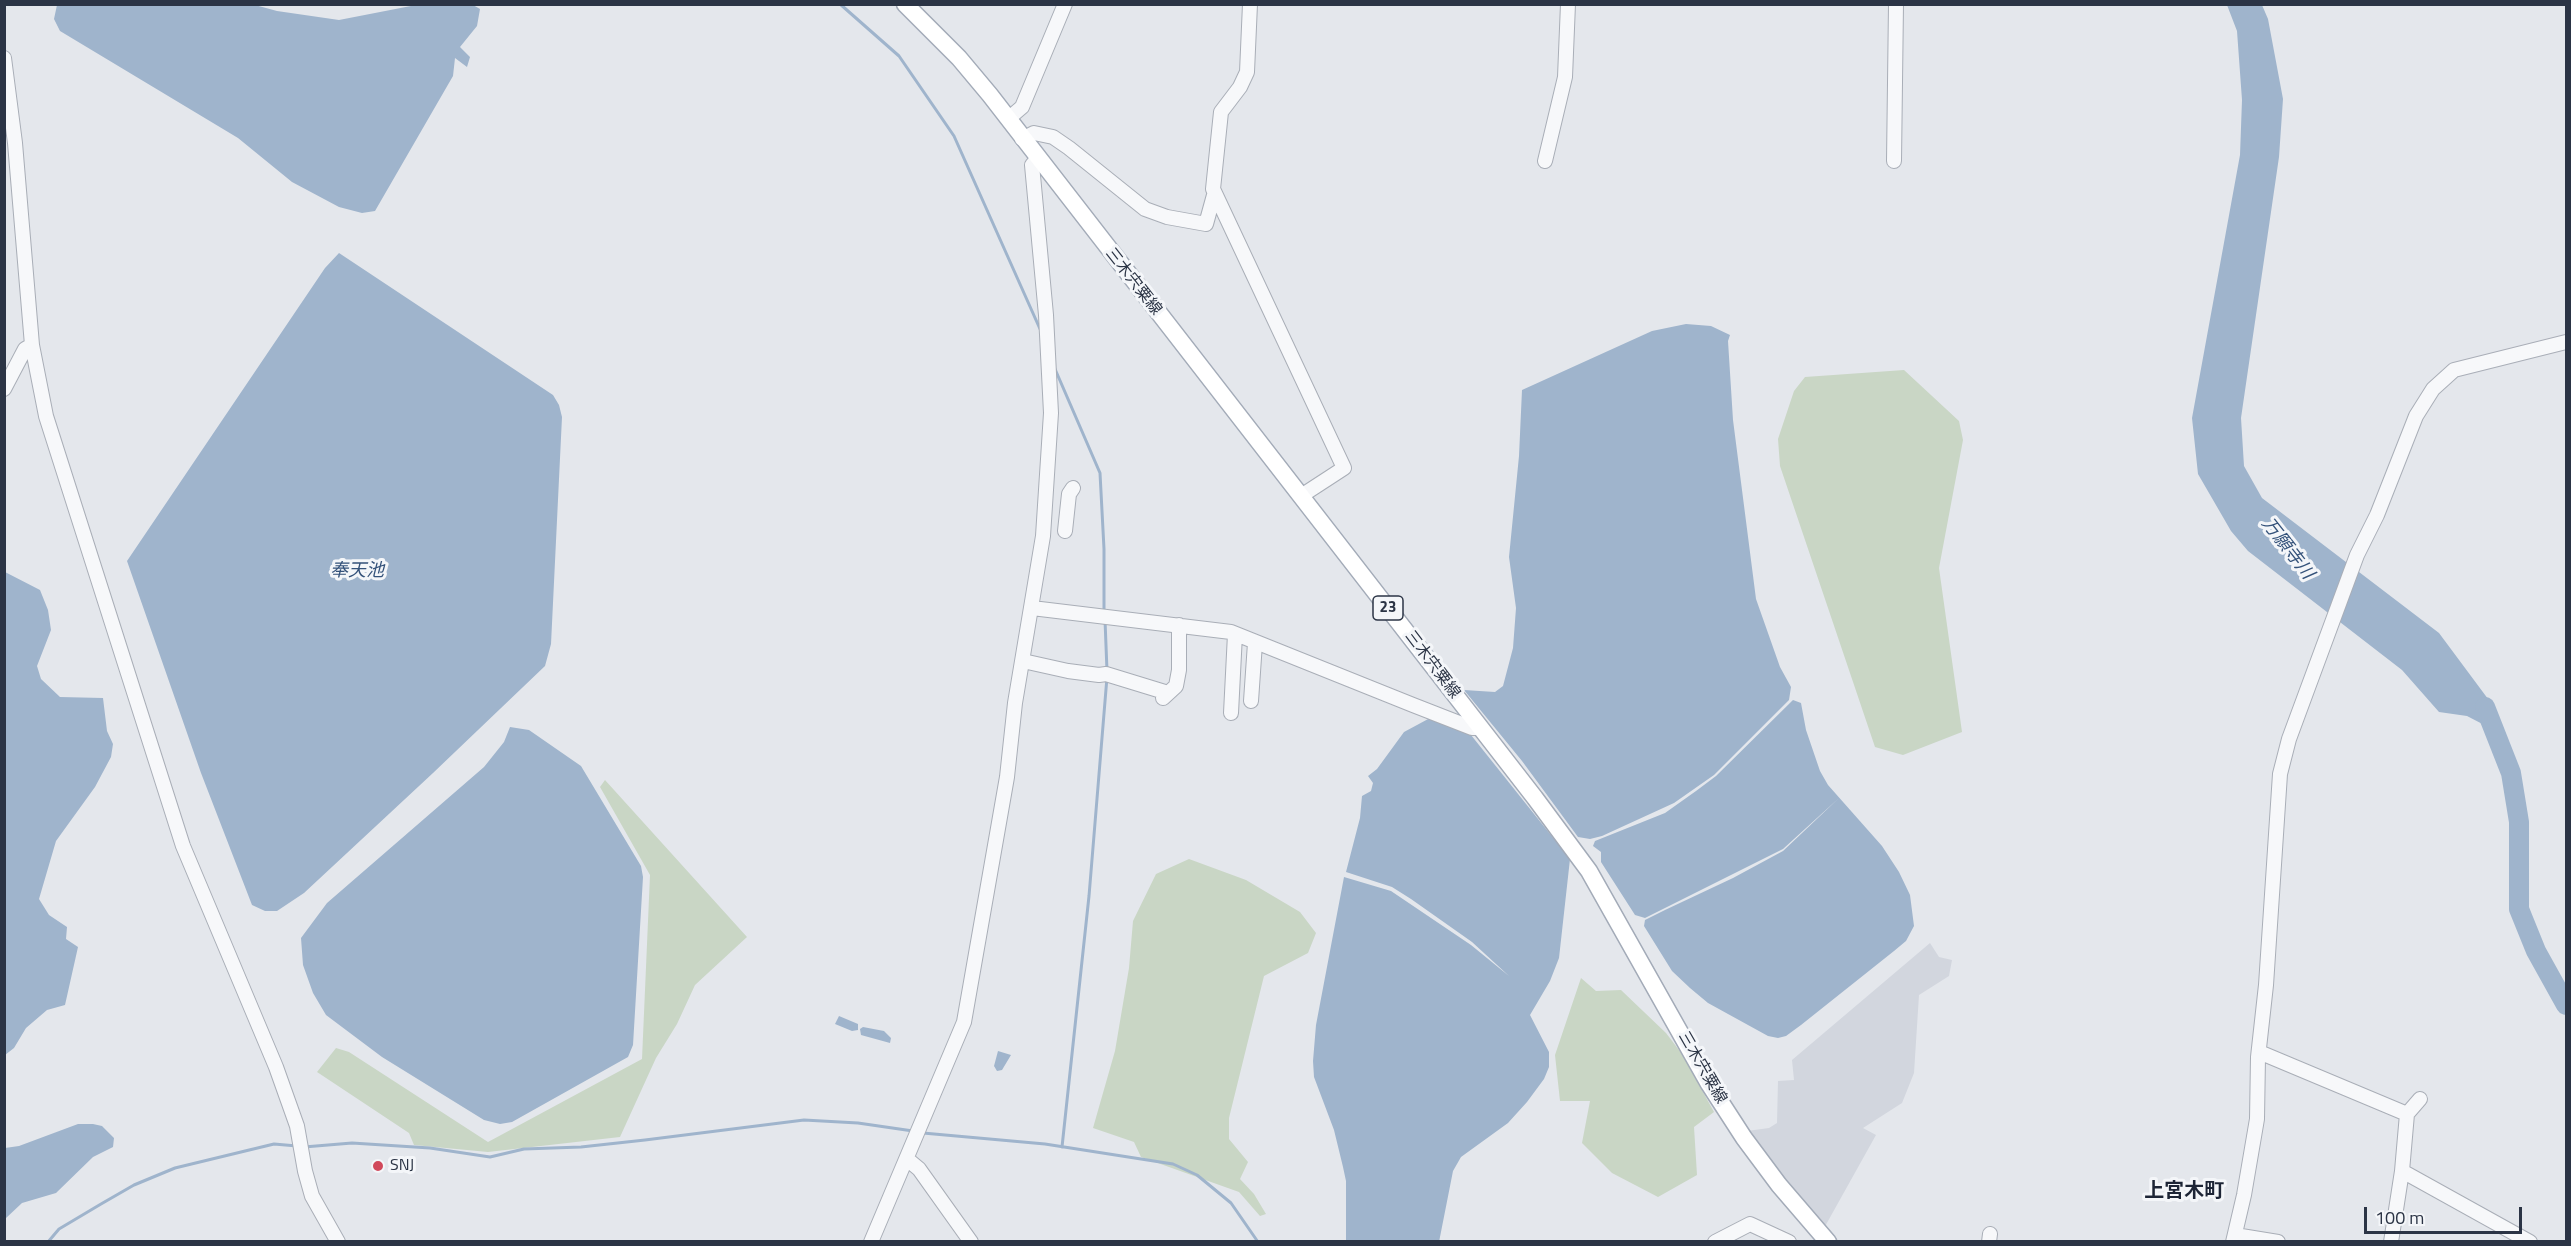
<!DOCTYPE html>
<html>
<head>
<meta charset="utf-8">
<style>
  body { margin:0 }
  #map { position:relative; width:2571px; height:1246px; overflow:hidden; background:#e4e7ec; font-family:"Titillium Web",sans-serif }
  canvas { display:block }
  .frame { position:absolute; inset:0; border:6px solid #2b3445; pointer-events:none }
  .scale { position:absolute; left:2364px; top:1207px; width:158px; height:27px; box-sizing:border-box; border:3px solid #2b3445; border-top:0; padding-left:8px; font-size:18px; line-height:21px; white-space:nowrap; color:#2b3445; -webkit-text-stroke:4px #f4f6f9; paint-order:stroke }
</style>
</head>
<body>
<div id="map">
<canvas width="2571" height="1246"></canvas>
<div class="frame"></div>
<div class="scale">100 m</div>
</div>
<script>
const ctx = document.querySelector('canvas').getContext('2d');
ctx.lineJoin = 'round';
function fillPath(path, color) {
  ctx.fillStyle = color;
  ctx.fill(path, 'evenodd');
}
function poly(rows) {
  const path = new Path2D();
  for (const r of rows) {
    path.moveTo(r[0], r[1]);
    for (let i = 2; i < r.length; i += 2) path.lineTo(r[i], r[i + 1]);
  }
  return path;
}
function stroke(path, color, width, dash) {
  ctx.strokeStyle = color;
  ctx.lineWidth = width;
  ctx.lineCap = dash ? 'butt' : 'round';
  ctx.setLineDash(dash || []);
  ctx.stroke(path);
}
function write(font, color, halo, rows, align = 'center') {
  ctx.font = font + ' "Titillium Web","Noto Sans JP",sans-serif';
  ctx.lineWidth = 6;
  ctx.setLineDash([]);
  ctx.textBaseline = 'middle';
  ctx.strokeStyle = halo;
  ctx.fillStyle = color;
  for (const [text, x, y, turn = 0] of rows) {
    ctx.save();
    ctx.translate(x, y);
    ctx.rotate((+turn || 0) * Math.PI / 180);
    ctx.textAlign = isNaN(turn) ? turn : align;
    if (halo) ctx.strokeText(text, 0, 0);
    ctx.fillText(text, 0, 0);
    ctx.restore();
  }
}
const built = poly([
  [1930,943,1939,957,1952,960,1949,976,1919,995,1914,1073,1902,1103,1863,1128,1876,1135,1823,1230,1747,1131,1769,1128,1777,1123,1778,1081,1794,1080,1792,1060]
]);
const green = poly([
  [1904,370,1959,421,1963,440,1939,568,1962,732,1903,755,1875,747,1780,466,1778,439,1794,391,1805,377],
  [605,780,747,937,695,985,677,1024,656,1058,620,1137,488,1152,414,1145,409,1133,317,1072,336,1048,349,1052,488,1142,642,1059,650,875,600,787],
  [1189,859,1246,880,1300,912,1316,933,1308,953,1264,976,1229,1118,1229,1139,1248,1162,1240,1179,1254,1194,1266,1214,1260,1216,1239,1192,1141,1157,1134,1142,1093,1128,1115,1051,1129,968,1133,921,1156,874],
  [1581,978,1596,991,1621,990,1666,1033,1682,1054,1714,1112,1694,1127,1697,1175,1658,1197,1612,1173,1582,1143,1590,1101,1560,1101,1555,1055]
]);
const water = poly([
  [57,5,255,5,277,11,339,20,416,5,473,5,480,9,477,26,460,47,470,57,467,67,455,58,453,76,375,211,362,213,339,207,292,182,238,138,60,31,54,19],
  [2227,5,2262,5,2268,19,2283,99,2279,157,2241,418,2244,466,2262,498,2439,633,2494,707,2502,726,2494,730,2467,716,2439,712,2402,670,2248,551,2231,531,2198,474,2192,418,2240,155,2242,100,2237,31],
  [339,253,553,395,559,405,562,417,551,644,545,666,433,773,304,893,277,911,265,911,252,905,201,773,127,561,325,268],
  [1686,324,1711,326,1730,335,1728,341,1733,420,1756,599,1780,667,1791,687,1789,700,1714,775,1674,803,1602,836,1590,839,1578,837,1522,761,1464,690,1495,692,1503,686,1513,648,1516,608,1509,557,1519,456,1522,390,1652,331],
  [5,572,40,590,48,610,51,630,37,666,41,679,60,697,103,698,107,731,113,744,111,757,95,787,56,841,39,899,49,915,67,927,66,939,78,947,65,1005,47,1010,26,1028,14,1048,5,1055],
  [1793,700,1801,703,1806,730,1820,771,1828,785,1882,846,1899,872,1910,895,1914,926,1906,941,1894,951,1801,1025,1786,1036,1778,1038,1768,1036,1708,1003,1690,988,1672,971,1644,926,1645,920,1665,910,1733,878,1783,851,1839,798,1783,849,1645,918,1635,915,1601,862,1601,852,1593,846,1595,841,1665,813,1696,791,1716,776],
  [1430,718,1471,735,1570,859,1559,958,1550,981,1530,1015,1549,1052,1549,1067,1544,1079,1527,1102,1508,1123,1461,1157,1453,1171,1439,1242,1346,1241,1346,1181,1343,1167,1334,1130,1314,1077,1313,1061,1316,1025,1344,877,1391,891,1471,945,1509,976,1472,942,1411,899,1392,887,1346,872,1360,818,1362,796,1371,791,1373,783,1368,776,1377,769,1404,732],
  [510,727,529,730,581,766,641,866,643,877,633,1045,628,1057,512,1122,500,1124,484,1120,382,1057,326,1015,313,993,303,965,301,938,327,903,484,767,504,742],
  [839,1016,858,1024,858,1030,852,1031,835,1024],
  [863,1027,884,1031,891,1038,890,1043,861,1035,860,1029],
  [998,1051,1011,1055,1002,1070,997,1071,994,1066],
  [78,1124,93,1124,102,1126,114,1138,113,1147,93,1157,56,1193,22,1203,5,1219,5,1148,19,1146]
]);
const stream = poly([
  [840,4,899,56,954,136,1040,329],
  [1055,369,1100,473,1104,549,1104,614],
  [1105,620,1107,671],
  [923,1133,1045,1144,1173,1164,1197,1175,1231,1203,1258,1242],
  [304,1147,352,1143,430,1148,490,1157,524,1149,581,1147,645,1140,804,1120,858,1123,913,1131],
  [1062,1147,1089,896,1107,677],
  [48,1242,59,1229,101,1204,134,1185,175,1168,274,1144,297,1146]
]);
const river = poly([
  [2485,707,2511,773,2519,822,2519,909,2536,951,2566,1005]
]);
const minor = poly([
  [1250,4,1247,72,1240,87,1221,112,1213,189,1344,468,1301,496],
  [4,58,15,143,32,345,46,416,183,846,276,1067,297,1126,305,1171,312,1196,338,1242],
  [1008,119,1022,107,1065,4],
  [1022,139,1034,133,1053,137,1069,148,1145,209,1167,217,1206,224,1214,195],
  [1545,161,1565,77,1568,4],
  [1894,161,1896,4],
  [4,389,25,349,32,345],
  [1065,531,1069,494,1073,488],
  [1032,608,1231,632,1413,705,1472,728,1480,728],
  [1023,661,1068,671,1099,675,1106,674,1168,693],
  [1163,698,1176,686,1179,670,1179,625],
  [1251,701,1255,643],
  [1231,713,1235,634],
  [2259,1052,2407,1114],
  [907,1159,919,1169,971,1242],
  [2402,1171,2530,1242],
  [2235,1235,2278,1242],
  [871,1242,964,1022,1007,777,1015,703,1043,536,1051,413,1046,315,1032,165,1038,158],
  [1715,1242,1750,1224,1789,1242],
  [1989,1242,1990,1234],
  [2233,1242,2244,1195,2257,1119,2258,1057,2266,985,2280,774,2289,739,2357,555,2377,515,2416,416,2433,389,2454,370,2566,342],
  [2391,1242,2402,1171,2407,1114,2420,1099]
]);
const major = poly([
  [905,4,959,58,990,95,1535,798,1589,871,1709,1084,1744,1138,1779,1185,1828,1242]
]);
const markers = [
  [378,1166,6,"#d1495b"]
];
const shields = [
  [1388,608,30]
];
const shieldNames = [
  ["23",1388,608]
];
const streetNames = [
  ["三木宍粟線",1133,282,52],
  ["三木宍粟線",1432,665,53],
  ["三木宍粟線",1702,1068,60]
];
const poiNames = [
  ["SNJ",390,1166]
];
const waterNames = [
  ["万願寺川",2287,549,52],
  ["奉天池",357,572]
];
const quarterNames = [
  ["上宮木町",2184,1192]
];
fillPath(built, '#d2d6de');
fillPath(green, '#c9d6c5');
fillPath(water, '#9fb4cc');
stroke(stream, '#9fb4cc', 3);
stroke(river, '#9fb4cc', 20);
stroke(minor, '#a9aeb7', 16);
stroke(major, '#a3abb8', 19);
stroke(minor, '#f7f8fa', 14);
stroke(major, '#fff', 16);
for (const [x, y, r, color] of markers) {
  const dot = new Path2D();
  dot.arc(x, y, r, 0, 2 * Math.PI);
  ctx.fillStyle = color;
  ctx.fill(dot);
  stroke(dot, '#f4f6f9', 2);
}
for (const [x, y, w] of shields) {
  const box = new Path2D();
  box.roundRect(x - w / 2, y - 12, w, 24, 4.5);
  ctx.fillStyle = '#f4f6f9';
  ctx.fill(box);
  stroke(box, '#2b3445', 1.5);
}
write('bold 15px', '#2b3445', null, shieldNames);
write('16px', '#2b3445', '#f4f6f9', streetNames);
write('16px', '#2b3445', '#f4f6f9', poiNames, 'left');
write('italic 18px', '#34527a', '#f4f6f9', waterNames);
write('bold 20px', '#1d2536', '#f4f6f9', quarterNames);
</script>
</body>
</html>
